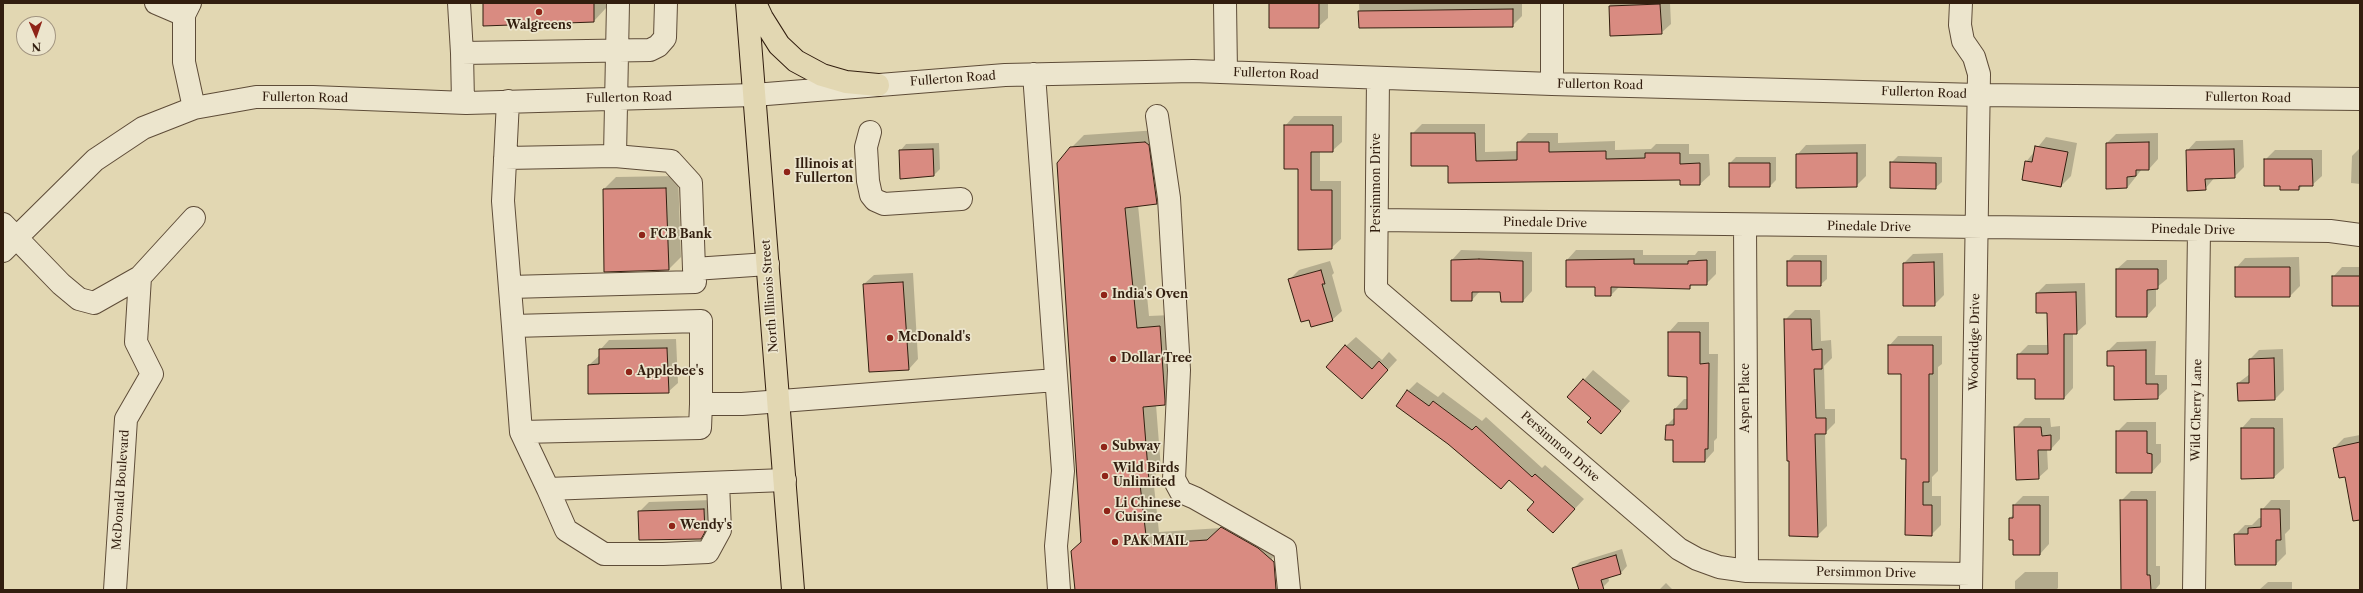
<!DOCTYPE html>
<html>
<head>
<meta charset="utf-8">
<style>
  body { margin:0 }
  #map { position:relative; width:2363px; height:593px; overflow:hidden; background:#e2d7b2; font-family:"Libre Caslon Text",serif }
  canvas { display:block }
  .frame { position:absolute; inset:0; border:4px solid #321e0f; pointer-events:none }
  .north { position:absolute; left:16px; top:16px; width:40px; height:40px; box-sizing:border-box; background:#ece5cd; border:1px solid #a29581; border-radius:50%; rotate:178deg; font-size:11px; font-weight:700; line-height:16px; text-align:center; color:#321e0f }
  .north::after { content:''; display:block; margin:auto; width:14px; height:18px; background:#8f2418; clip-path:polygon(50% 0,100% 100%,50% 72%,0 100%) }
</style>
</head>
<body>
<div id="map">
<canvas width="2363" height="593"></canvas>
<div class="frame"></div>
<div class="north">N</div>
</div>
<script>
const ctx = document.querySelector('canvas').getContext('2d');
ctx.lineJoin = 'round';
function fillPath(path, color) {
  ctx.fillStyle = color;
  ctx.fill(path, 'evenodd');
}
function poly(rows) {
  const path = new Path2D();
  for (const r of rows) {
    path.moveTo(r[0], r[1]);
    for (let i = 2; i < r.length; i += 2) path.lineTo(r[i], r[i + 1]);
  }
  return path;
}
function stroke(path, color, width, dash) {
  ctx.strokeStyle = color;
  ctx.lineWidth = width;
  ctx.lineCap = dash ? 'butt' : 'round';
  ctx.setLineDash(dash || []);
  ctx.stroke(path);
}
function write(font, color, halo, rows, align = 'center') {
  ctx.font = font + ' "Libre Caslon Text",serif';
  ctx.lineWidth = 3.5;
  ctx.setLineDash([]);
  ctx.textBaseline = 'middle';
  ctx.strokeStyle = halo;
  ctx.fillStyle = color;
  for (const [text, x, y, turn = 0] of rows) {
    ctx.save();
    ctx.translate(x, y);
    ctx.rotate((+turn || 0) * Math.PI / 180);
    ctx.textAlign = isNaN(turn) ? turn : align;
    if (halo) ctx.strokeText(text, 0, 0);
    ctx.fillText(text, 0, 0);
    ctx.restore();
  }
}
const shadow = poly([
  [484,3,606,3,606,8,594,21],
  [1270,3,1328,3,1328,18,1318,27],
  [1359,3,1522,3,1522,16,1512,26,1360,27],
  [1610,3,1670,3,1671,24,1661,33,1611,35],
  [1294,116,1342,116,1342,142,1332,151,1320,151,1320,181,1341,181,1341,239,1331,248,1299,168,1285,126],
  [1422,124,1485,124,1485,152,1518,151,1518,143,1528,133,1558,133,1558,143,1615,141,1615,150,1651,149,1656,144,1689,144,1689,154,1709,154,1710,175,1700,184,1681,179,1449,165,1412,134],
  [1158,130,1169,190,1156,203,1138,205,1149,316,1172,315,1177,392,1164,404,1156,405,1161,469,1153,477,1159,532,1221,528,1234,515,1270,536,1292,590,1279,590,1274,557,1272,558,1277,590,1076,590,1082,541,1071,148,1084,135],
  [2158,133,2158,159,2149,169,2142,169,2127,188,2107,188,2107,143,2116,134],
  [2046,137,2077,143,2071,176,2061,186,2026,162],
  [2243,140,2244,167,2234,177,2215,177,2205,189,2187,151,2196,141],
  [939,143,940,169,934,175,900,151,906,144],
  [1866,144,1866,176,1856,186,1797,155,1806,145],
  [2360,148,2360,184,2351,183,2352,156],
  [2275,150,2322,150,2322,176,2312,185,2303,185,2299,189,2281,185,2265,160],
  [1898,156,1942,157,1942,182,1935,188,1891,163],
  [1736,157,1776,157,1776,180,1770,186,1730,163],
  [678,176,681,257,669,269,604,189,616,177],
  [1461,250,1532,252,1532,291,1523,301,1501,291,1480,291,1472,300,1452,260],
  [1576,250,1643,250,1643,255,1695,255,1698,251,1716,251,1716,274,1706,284,1693,284,1689,288,1620,286,1611,295,1596,286,1567,286,1567,260],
  [1943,253,1944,295,1934,305,1904,263,1913,254],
  [1794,255,1827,255,1827,279,1820,285,1788,261],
  [2299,257,2300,286,2290,296,2236,296,2236,268,2245,258],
  [2127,260,2167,260,2167,279,2156,288,2156,306,2147,316,2117,269],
  [1330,261,1334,273,1332,275,1342,311,1332,320,1309,318,1289,280,1299,270],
  [2342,267,2360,267,2360,305,2333,277],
  [913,273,918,359,909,369,864,284,874,275],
  [2085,283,2086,324,2076,333,2073,333,2073,388,2064,398,2036,378,2018,355,2028,345,2049,345,2048,312,2037,293,2046,284],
  [1795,310,1820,310,1821,341,1831,340,1832,358,1824,366,1825,409,1835,409,1835,423,1825,433,1827,526,1817,536,1790,460,1785,320],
  [1678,322,1709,322,1709,354,1718,354,1717,438,1714,441,1714,451,1705,461,1674,439,1667,425,1675,417,1675,409,1684,399,1688,399,1688,376,1669,332],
  [1898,336,1942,336,1942,364,1938,367,1938,471,1932,477,1932,496,1941,496,1941,525,1931,535,1907,458,1902,373,1889,346],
  [1356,337,1382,360,1389,352,1397,360,1371,388,1346,346],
  [676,339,678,383,668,392,589,365,600,355,600,350,609,340],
  [2156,341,2155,375,2167,375,2167,389,2157,398,2115,365,2108,351,2117,342],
  [2283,349,2284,390,2275,399,2238,383,2250,374,2250,359,2259,350],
  [1593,370,1630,401,1601,433,1593,417,1569,397],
  [1417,382,1438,397,1443,392,1482,421,1486,417,1542,468,1545,465,1584,499,1553,532,1535,502,1408,391],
  [2025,418,2050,418,2051,427,2060,426,2060,439,2051,449,2047,449,2048,469,2038,478,2015,428],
  [2251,418,2283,418,2284,468,2274,477,2242,478,2242,428],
  [2127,422,2156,422,2156,444,2161,444,2161,462,2152,472,2117,432],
  [2360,435,2360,494,2346,476,2334,448,2344,438],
  [2131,491,2156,491,2156,566,2160,566,2160,584,2155,590,2122,590,2121,501],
  [2023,496,2049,496,2049,544,2040,554,2014,539,2010,539,2010,518,2014,514,2014,505],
  [713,500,710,528,700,538,639,512,649,502],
  [2271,500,2290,500,2290,529,2285,534,2286,554,2276,564,2235,535,2245,525,2252,525,2259,518,2262,518,2262,510],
  [1622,549,1627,566,1621,573,1608,576,1609,581,1603,587,1580,590,1574,568,1580,562],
  [2025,572,2058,572,2058,588,2056,590,2015,590,2015,581],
  [2268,582,2292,582,2292,590,2259,590],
  [1666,583,1673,590,1659,590]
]);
const building = poly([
  [483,3,594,3,594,22,483,26,483,3],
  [1269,3,1319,3,1319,28,1269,28,1269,3],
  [1660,4,1662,34,1610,36,1609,6,1660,4],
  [1513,9,1513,27,1359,28,1358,11,1513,9],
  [1284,125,1333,125,1333,152,1311,152,1311,190,1332,190,1332,249,1298,250,1298,169,1284,169,1284,125],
  [1411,133,1475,133,1476,161,1517,160,1517,142,1549,142,1549,152,1606,151,1606,159,1645,158,1645,153,1680,153,1680,164,1700,163,1700,185,1680,185,1680,180,1448,183,1448,166,1411,166,1411,133],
  [1145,142,1149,145,1157,204,1125,208,1137,328,1160,326,1165,400,1165,405,1143,407,1149,482,1140,484,1147,544,1207,540,1221,527,1258,548,1274,562,1276,590,1075,590,1071,551,1081,542,1057,163,1070,147,1145,142],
  [2149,142,2149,170,2136,170,2136,176,2127,177,2127,188,2106,189,2106,143,2149,142],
  [2035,146,2068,152,2061,187,2022,180,2025,161,2032,162,2035,146],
  [933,149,934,176,900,179,899,150,933,149],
  [2234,149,2235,178,2205,179,2206,190,2187,191,2186,150,2234,149],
  [1857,153,1857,187,1796,188,1796,154,1857,153],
  [2264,159,2312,159,2313,186,2299,186,2299,190,2280,190,2280,186,2264,186,2264,159],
  [1890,162,1936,163,1936,189,1890,188,1890,162],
  [1729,163,1770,163,1770,187,1729,187,1729,163],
  [666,188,669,270,604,272,603,189,666,188],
  [1479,259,1523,261,1523,302,1501,302,1500,292,1472,292,1472,301,1451,301,1451,260,1479,259],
  [1634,259,1634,264,1688,264,1688,261,1707,260,1707,285,1690,285,1690,289,1611,287,1611,296,1595,296,1595,287,1566,287,1566,260,1634,259],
  [1787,261,1821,261,1821,286,1787,286,1787,261],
  [1934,262,1935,306,1903,306,1903,263,1934,262],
  [2235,267,2290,267,2290,297,2235,297,2235,267],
  [2116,269,2158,269,2158,289,2147,290,2147,317,2116,317,2116,269],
  [1321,270,1325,284,1322,284,1333,321,1311,327,1309,320,1301,322,1288,279,1321,270],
  [2332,276,2360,276,2360,306,2332,306,2332,276],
  [903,282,909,370,869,372,863,284,903,282],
  [2076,292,2077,334,2064,334,2064,399,2035,399,2035,379,2017,379,2017,354,2048,354,2047,313,2036,313,2036,293,2076,292],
  [1784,319,1811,319,1812,350,1822,349,1822,369,1814,369,1816,418,1826,418,1826,434,1815,434,1818,537,1789,536,1789,461,1787,461,1784,319],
  [1668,332,1700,332,1700,364,1709,363,1708,449,1705,449,1705,462,1673,462,1673,440,1665,440,1666,425,1674,425,1674,409,1687,409,1687,377,1668,376,1668,332],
  [1345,345,1372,369,1379,361,1388,370,1362,399,1326,367,1345,345],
  [1888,345,1933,345,1933,374,1929,374,1929,482,1923,482,1923,505,1932,505,1932,536,1905,535,1906,459,1901,459,1901,374,1888,374,1888,345],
  [667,348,669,393,588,394,588,365,599,364,599,349,667,348],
  [2146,350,2146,384,2158,384,2158,399,2114,400,2114,366,2107,366,2107,351,2146,350],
  [2274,358,2275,400,2238,401,2237,383,2249,383,2249,359,2274,358],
  [1583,379,1621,411,1601,434,1587,422,1591,418,1567,397,1583,379],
  [1407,390,1429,406,1433,401,1472,430,1476,426,1532,477,1535,474,1575,509,1553,533,1527,510,1534,502,1509,480,1501,489,1448,444,1396,406,1407,390],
  [2014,427,2041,427,2042,436,2051,435,2051,450,2038,450,2039,479,2016,480,2014,427],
  [2241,428,2274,428,2274,478,2241,479,2241,428],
  [2116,431,2147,431,2147,453,2152,454,2152,473,2116,473,2116,431],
  [2360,442,2360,520,2353,521,2345,477,2339,478,2333,448,2360,442],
  [2120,500,2147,500,2147,575,2150,575,2151,590,2121,590,2120,500],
  [2013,505,2040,505,2040,555,2013,555,2013,540,2009,540,2009,518,2013,518,2013,505],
  [704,509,705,532,701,539,639,540,638,511,704,509],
  [2261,509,2280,509,2281,540,2276,540,2276,565,2235,565,2234,534,2248,534,2248,528,2261,527,2261,509],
  [1616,555,1621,574,1601,580,1604,590,1579,590,1572,568,1616,555]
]);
const minor = poly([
  [156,3,184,15],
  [459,3,462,53,650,50,658,46,665,38,666,3],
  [618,3,615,156,671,161,691,183,694,269,768,264],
  [1225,3,1226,72],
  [1961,3,1960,25,1963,41,1974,57,1979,74,1971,590],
  [462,53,463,102],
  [1034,74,1063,471,1056,546,1059,590],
  [1378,78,1376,289,1679,549,1697,559,1719,567,1747,571,1971,574],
  [1552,84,1552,3],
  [508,101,503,201,513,326],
  [194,108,256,97,313,97,466,103,754,95,1005,75,1193,71,1552,84,1979,95,2360,99],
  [1157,116,1169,198,1179,370,1174,479,1181,492,1195,498,1285,549,1289,590],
  [870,132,866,147,868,181,871,195,875,200,884,204,961,199],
  [505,158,615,156],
  [1377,220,2330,231,2360,235],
  [3,224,61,284,79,299,94,303,140,277,194,218],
  [1745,225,1747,571],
  [3,251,95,160,143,128,194,108,184,62,184,15,190,3],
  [510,287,695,282,694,269],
  [521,432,700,428,701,404],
  [785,480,548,489,521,432,513,326,701,321,701,404,742,404,1056,380],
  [548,489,566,530,604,554,663,554,708,552,720,530,718,483],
  [115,590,126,419,152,374,136,342,140,277],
  [2194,590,2199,231]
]);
const major = poly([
  [747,3,793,590],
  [755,3,762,18,779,45,796,61,822,75,846,82,878,85]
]);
const markers = [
  [539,12,4,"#8f2418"],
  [787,172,4,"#8f2418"],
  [642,235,4,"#8f2418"],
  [1104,295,4,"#8f2418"],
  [890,338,4,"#8f2418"],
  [1113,359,4,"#8f2418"],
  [629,372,4,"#8f2418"],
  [1104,447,4,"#8f2418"],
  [1105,476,4,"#8f2418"],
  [1107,511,4,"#8f2418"],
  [672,526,4,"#8f2418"],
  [1115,542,4,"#8f2418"]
];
const poiNames = [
  ["Walgreens",539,26,"center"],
  ["Illinois at",795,165],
  ["Fullerton",795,179],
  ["FCB Bank",650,235],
  ["India's Oven",1112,295],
  ["McDonald's",898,338],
  ["Dollar Tree",1121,359],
  ["Applebee's",637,372],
  ["Subway",1112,447],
  ["Wild Birds",1113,469],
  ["Unlimited",1113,483],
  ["Li Chinese",1115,504],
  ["Cuisine",1115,518],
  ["Wendy's",680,526],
  ["PAK MAIL",1123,542]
];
const streetNames = [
  ["Fullerton Road",1276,74,2],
  ["Fullerton Road",953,79,-4],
  ["Fullerton Road",1600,85,1],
  ["Fullerton Road",1924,93,2],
  ["Fullerton Road",305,98,1],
  ["Fullerton Road",629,98,-1],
  ["Fullerton Road",2248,98,1],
  ["Persimmon Drive",1377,183,-90],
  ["Pinedale Drive",1545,223,1],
  ["Pinedale Drive",1869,227,1],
  ["Pinedale Drive",2193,230,1],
  ["North Illinois Street",770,296,-94],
  ["Woodridge Drive",1975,342,-89],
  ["Aspen Place",1746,398,-90],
  ["Wild Cherry Lane",2197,410,-89],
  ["Persimmon Drive",1560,447,41],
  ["McDonald Boulevard",121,490,-86],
  ["Persimmon Drive",1866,573,1]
];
fillPath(shadow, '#0003');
fillPath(building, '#d98b81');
stroke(building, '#321e0f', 1);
stroke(minor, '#5e4c38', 24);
stroke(major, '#321e0f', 24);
stroke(minor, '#ece5cd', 22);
stroke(major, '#e2d7b2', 22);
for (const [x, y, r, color] of markers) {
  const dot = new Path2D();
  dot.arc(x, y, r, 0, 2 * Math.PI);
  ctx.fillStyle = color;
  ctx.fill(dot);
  stroke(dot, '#ece5cd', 1.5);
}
write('bold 12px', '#321e0f', '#ece5cd', poiNames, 'left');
write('12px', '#321e0f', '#ece5cd', streetNames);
</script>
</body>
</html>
